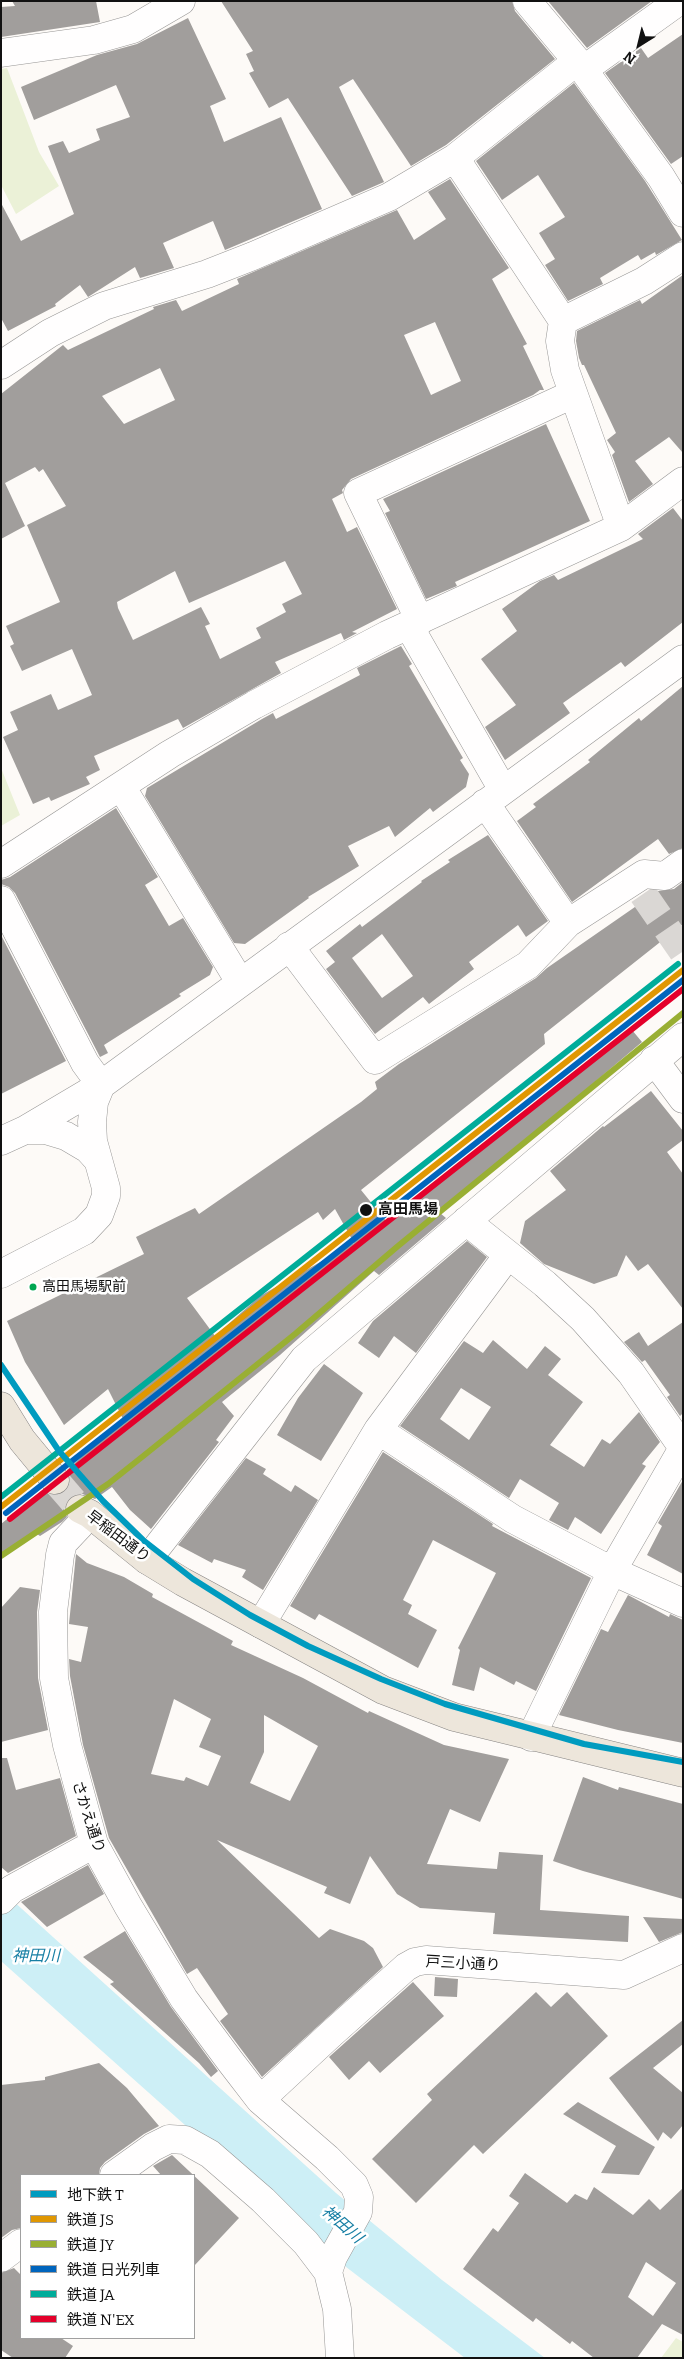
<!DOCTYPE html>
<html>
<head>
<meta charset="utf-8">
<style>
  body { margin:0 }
  #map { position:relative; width:684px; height:2359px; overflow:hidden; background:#fdfaf7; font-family:Bitter,"Noto Sans JP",serif }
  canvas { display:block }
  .frame { position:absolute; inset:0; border:2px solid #111; pointer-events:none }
  .legend { position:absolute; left:20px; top:2174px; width:175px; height:165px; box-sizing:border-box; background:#fff; border:1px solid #a0a0a0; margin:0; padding:6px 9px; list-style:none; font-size:15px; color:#111 }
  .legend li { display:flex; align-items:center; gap:10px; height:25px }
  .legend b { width:25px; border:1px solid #a0a0a0 }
  .north { position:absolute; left:614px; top:20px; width:50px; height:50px; -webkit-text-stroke:4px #fff; paint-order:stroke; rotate:216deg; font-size:14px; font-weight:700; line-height:20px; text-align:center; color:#111 }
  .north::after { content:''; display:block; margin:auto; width:18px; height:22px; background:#111; clip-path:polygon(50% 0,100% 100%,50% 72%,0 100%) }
</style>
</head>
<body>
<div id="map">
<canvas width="684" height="2359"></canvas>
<div class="frame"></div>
<ul class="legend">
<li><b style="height:6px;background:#009bbf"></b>地下鉄 T</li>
<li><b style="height:6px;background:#e09702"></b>鉄道 JS</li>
<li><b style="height:6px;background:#99af33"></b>鉄道 JY</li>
<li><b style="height:6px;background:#0065bd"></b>鉄道 日光列車</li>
<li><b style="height:6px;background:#00ac9a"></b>鉄道 JA</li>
<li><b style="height:6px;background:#e4002b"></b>鉄道 N'EX</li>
</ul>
<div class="north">N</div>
</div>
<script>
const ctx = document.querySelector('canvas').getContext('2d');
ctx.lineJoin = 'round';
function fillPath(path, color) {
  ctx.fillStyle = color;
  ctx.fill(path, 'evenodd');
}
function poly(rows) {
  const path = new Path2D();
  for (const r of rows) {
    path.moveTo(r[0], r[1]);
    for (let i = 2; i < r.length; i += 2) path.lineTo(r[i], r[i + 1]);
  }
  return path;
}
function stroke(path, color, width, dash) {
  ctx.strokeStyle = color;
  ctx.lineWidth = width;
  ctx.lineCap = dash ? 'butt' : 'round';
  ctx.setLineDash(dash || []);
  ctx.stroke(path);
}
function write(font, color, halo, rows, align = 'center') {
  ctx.font = font + ' Bitter,"Noto Sans JP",serif';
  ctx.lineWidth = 5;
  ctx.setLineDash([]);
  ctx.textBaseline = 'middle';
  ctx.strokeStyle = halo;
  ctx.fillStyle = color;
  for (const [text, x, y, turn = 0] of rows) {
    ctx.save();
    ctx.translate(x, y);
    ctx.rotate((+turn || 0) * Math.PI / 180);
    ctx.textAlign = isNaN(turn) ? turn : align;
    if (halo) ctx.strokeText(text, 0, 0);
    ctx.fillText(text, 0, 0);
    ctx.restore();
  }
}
const green = poly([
  [7,68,39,152,59,186,16,214,1,185,1,69],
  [1,768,20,815,1,826],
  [676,2338,683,2342,683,2358,661,2358]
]);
const water = poly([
  [1,1890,336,2193,442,2280,545,2358,465,2358,333,2257,1,1961]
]);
const building = poly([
  [12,1,96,1,100,22,1,37,1,7,15,6],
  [221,1,512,1,515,11,555,59,446,145,411,166,353,79,339,87,384,182,352,196,288,98,269,108,249,73,254,71,246,54,253,51],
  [548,1,652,1,587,48],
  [188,18,226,99,210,106,224,142,281,117,322,209,225,250,213,221,163,243,174,268,140,278,135,267,88,297,80,285,55,304,56,306,8,331,1,318,1,203,21,241,74,214,48,146,63,141,69,153,100,140,96,129,130,117,116,85,34,120,21,87,97,55,137,44],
  [683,34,683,156,671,164,605,73,641,48,648,58],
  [574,83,645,181,682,240,656,255,655,252,641,260,638,255,600,278,603,284,568,301,545,265,555,259,539,233,565,217,538,175,502,200,476,161],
  [450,179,509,268,492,279,527,344,523,346,544,390,540,390,533,395,351,479,342,490,343,493,332,499,347,532,357,527,397,609,352,632,357,633,344,640,341,633,275,662,281,673,183,728,178,719,94,756,100,770,86,777,90,784,51,801,49,797,33,804,3,737,18,730,10,712,51,694,58,710,92,695,72,649,22,671,10,646,14,644,6,626,60,602,27,525,66,506,43,469,39,472,35,467,5,483,25,526,1,539,1,394,63,345,68,350,154,309,153,307,176,300,182,311,239,284,237,279,397,210,414,240,446,219,428,192],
  [435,322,461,381,431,395,404,335],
  [160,368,175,400,124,424,102,396],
  [285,561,302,594,282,604,286,612,256,628,261,638,220,659,205,626,210,624,201,607,133,640,118,608,117,602,175,571,189,603],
  [683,275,683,453,669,437,635,461,653,484,629,502,612,455,615,452,607,440,616,433,584,365,582,365,579,358,576,341,577,331,640,300,642,304],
  [546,424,590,521,455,582,457,586,426,599,385,513,390,511,383,499],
  [673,508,683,521,683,622,625,667,621,662,563,703,570,713,505,760,485,727,516,705,481,659,517,631,502,609,540,581,554,575,558,580,643,539,638,534],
  [401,646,412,664,409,666,463,758,460,760,469,774,466,787,433,812,430,808,395,837,389,826,348,846,359,866,308,897,309,898,245,944,234,943,145,796,147,788,262,719,273,713,276,719,360,675,357,668],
  [683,686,683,848,669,854,658,839,572,902,517,821,536,807,533,804,590,762,588,760,639,718,641,721],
  [116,808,158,877,145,885,169,926,183,918,213,967,210,975,179,994,181,996,104,1045,108,1053,100,1057,15,893,9,887,1,884,1,880,10,877],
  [488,835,548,921,526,937,518,925,469,962,474,969,429,1004,423,997,375,1034,326,969,335,962,326,951,360,924,362,927,422,882,421,881,450,862,448,860],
  [382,934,413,976,382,998,352,958],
  [683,882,683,924,544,1034,545,1044,361,1190,387,1222,529,1113,632,1030,642,1042,440,1213,446,1218,379,1275,374,1271,280,1355,222,1402,234,1416,216,1440,219,1442,151,1529,130,1510,112,1487,95,1499,80,1493,72,1496,66,1502,64,1509,67,1517,62,1522,40,1536,34,1532,1,1555,1,1524,43,1490,49,1494,57,1495,65,1492,69,1486,70,1478,67,1470,123,1419,108,1389,64,1425,25,1362,7,1321,144,1254,136,1237,195,1208,199,1214,361,1102,377,1089,375,1082,399,1064,536,978,547,968,658,891,674,889],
  [335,1209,354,1243,260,1296,215,1336,187,1298,318,1212,323,1220],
  [1,935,66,1061,1,1094],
  [651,1091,683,1131,683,1140,667,1152,683,1174,683,1309,648,1264,638,1271,626,1255,617,1276,594,1284,544,1264,520,1243,525,1221,566,1190,550,1171,603,1126,604,1127],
  [467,1241,487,1257,416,1353,394,1336,379,1358,358,1343,373,1321],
  [683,1322,683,1413,680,1416,667,1397,670,1395,645,1360,642,1362,624,1342,639,1332,648,1346],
  [493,1340,527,1369,545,1346,561,1359,548,1375,583,1402,550,1445,584,1467,602,1439,610,1444,639,1412,660,1442,642,1464,646,1466,601,1534,575,1517,568,1530,549,1520,559,1503,520,1479,509,1498,400,1426,464,1341,483,1353],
  [461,1388,491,1407,469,1440,440,1419],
  [324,1364,363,1393,321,1461,277,1435,298,1398],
  [383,1452,493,1524,492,1526,591,1578,536,1691,516,1681,514,1685,480,1667,474,1691,452,1685,460,1650,458,1648,496,1573,433,1540,403,1600,412,1605,408,1614,437,1630,418,1668,319,1614,315,1620,290,1606],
  [246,1458,266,1469,263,1474,291,1492,295,1485,318,1500,263,1590,242,1577,246,1570,214,1559,212,1563,178,1545],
  [683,1480,683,1574,647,1555,662,1526,658,1523],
  [76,1554,87,1563,124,1577,153,1594,152,1597,233,1641,231,1645,303,1678,368,1713,369,1711,444,1745,509,1759,480,1822,450,1809,427,1864,497,1869,499,1852,543,1855,540,1910,629,1916,628,1942,493,1934,495,1913,420,1908,397,1894,370,1856,350,1904,324,1893,327,1887,217,1840,319,1938,330,1929,364,1941,373,1948,383,1967,262,2077,220,2021,228,2014,197,1968,187,1974,109,1838,83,1745,70,1676,69,1659,81,1662,88,1627,69,1624],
  [174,1699,211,1719,199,1747,221,1756,208,1786,186,1777,184,1781,151,1774],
  [264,1715,318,1746,290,1801,250,1783,264,1752],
  [20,1587,40,1590,37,1612,38,1678,48,1730,1,1742,1,1608],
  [628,1595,669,1617,670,1614,683,1620,683,1743,618,1730,559,1715,601,1629,608,1632],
  [1,1758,7,1758,16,1790,60,1778,76,1836,8,1873,1,1867],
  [583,1777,618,1790,619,1787,683,1804,683,1899,583,1871,553,1861],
  [88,1865,104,1894,47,1927,21,1902],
  [643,1917,683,1919,683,1932,659,1942],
  [125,1931,171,2007,218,2071,211,2077,199,2063,110,1984,114,1982,83,1957],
  [435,1977,458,1979,457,1997,434,1996],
  [413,1982,444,2016,380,2073,369,2061,349,2080,329,2057],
  [536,1992,551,2007,567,1992,608,2036,483,2154,474,2145,416,2203,372,2159,432,2100,427,2094],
  [683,2020,683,2044,653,2068,683,2093,683,2125,671,2139,663,2132,658,2141,609,2078],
  [99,2063,127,2088,159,2126,144,2134,105,2162,100,2168,99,2175,21,2175,21,2228,12,2230,1,2238,1,2085,45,2080,45,2077],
  [578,2102,655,2147,639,2175,601,2173,616,2146,563,2114],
  [172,2155,239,2218,194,2266,194,2175,161,2175,153,2166],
  [525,2173,567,2203,575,2194,587,2200,594,2187,633,2215,649,2199,660,2210,683,2188,683,2335,662,2324,637,2358,594,2358,572,2341,570,2344,536,2318,533,2322,463,2269,493,2228,498,2232,519,2203,509,2196],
  [646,2262,676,2283,653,2316,628,2297],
  [14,2268,21,2275,21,2338,61,2338,73,2346,65,2358,13,2358,1,2350,1,2273]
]);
const minorTunnel = poly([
  [643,894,683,952]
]);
const majorTunnel = poly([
  [55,1480,80,1509]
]);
const minor = poly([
  [527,1,577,61,661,177,683,213],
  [1,53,94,40,133,29,181,1],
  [583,70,679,1],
  [455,158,563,321,560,341,565,370,621,527],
  [563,321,644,281,683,256],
  [1,365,50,333,104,306,207,274,253,256,389,197,455,158,577,61],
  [420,621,358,493,573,394],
  [409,626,503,790],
  [121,786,240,982],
  [485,803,568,923],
  [1,864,170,754,254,705,387,635,621,527,683,481],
  [1,900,85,1063,101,1085],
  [289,946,375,1060,528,965,568,923,644,874,665,876,683,863],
  [654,1060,683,1099],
  [25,1130,46,1130,66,1136,88,1149,98,1160],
  [1,1141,25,1130,101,1085,683,659],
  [466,1221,545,1284,583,1319,631,1373,683,1448],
  [1,1274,84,1231,99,1215,106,1196,106,1188,93,1141,92,1122,94,1102,101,1085],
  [378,1430,513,1519,612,1571,683,1603],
  [80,1525,63,1543,60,1555,53,1612,54,1678,67,1745,94,1844,128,1906,184,1999,230,2061,260,2100,327,2158,354,2185,359,2197,358,2212,333,2257,328,2272,306,2243,263,2200,210,2154,185,2140,169,2139,153,2147,114,2175],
  [147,1560,304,1359,683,1037],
  [261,1624,378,1430,508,1255],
  [531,1737,612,1571,683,1448],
  [1,1900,12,1889,94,1844],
  [260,2100,331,2034,406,1967,415,1962,426,1960,624,1975,683,1948],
  [1,2258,21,2243],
  [328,2272,337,2309,340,2358]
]);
const major = poly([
  [1,1406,22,1440,55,1480],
  [80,1509,90,1514,147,1560,183,1582,383,1690,454,1717,683,1773]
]);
const rail1 = poly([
  [1,1507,683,970]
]);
const rail2 = poly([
  [1,1556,108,1484,142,1457,295,1334,398,1246,683,1013]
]);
const rail3 = poly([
  [6,1513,683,980]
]);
const rail4 = poly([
  [1,1497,678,964]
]);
const rail5 = poly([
  [10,1519,683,989]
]);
const metro1 = poly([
  [1,1365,59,1451,103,1501,143,1540,193,1579,250,1615,308,1646,381,1679,445,1704,584,1744,683,1762]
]);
const markers = [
  [366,1210,7,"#111"],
  [33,1287,4.5,"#00a651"]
];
const busNames = [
  ["高田馬場駅前",42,1287]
];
const stopNames = [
  ["高田馬場",378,1210]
];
const streetNames = [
  ["早稲田通り",118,1537,37],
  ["さかえ通り",88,1817,72],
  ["戸三小通り",463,1964,3]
];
const waterNames = [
  ["神田川",36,1957],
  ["神田川",342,2225,41]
];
fillPath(green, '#ebf1d7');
fillPath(water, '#cdeff6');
fillPath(building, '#a19e9c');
stroke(minorTunnel, '#dad7d4', 28, [28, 14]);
stroke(majorTunnel, '#dad7d4', 28, [28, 14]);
stroke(minor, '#979695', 29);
stroke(major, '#858382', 29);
stroke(minor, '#fffefe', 28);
stroke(major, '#ede6db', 28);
stroke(rail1, '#e09702', 6);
stroke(rail2, '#99af33', 6);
stroke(rail3, '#0065bd', 6);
stroke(rail4, '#00ac9a', 6);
stroke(rail5, '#e4002b', 6);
stroke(metro1, '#009bbf', 6);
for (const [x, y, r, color] of markers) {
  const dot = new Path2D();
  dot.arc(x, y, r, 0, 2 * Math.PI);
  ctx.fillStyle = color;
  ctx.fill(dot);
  stroke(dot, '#fff', 2);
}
write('14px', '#111', '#fff', busNames, 'left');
write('bold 15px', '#111', '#fff', stopNames, 'left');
write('15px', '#111', '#fff', streetNames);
write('italic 16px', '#187fa4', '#fff', waterNames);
</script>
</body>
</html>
